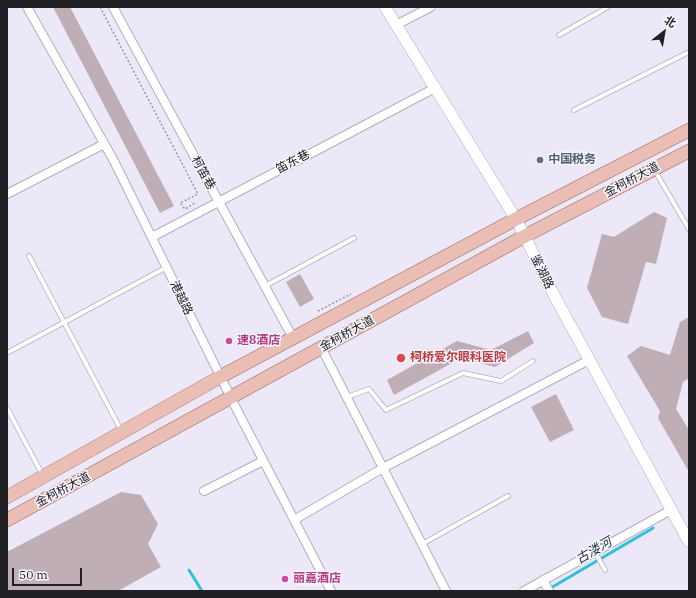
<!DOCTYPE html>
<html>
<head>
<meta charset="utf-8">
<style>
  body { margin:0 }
  #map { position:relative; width:696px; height:598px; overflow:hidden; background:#ece8f7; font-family:"IBM Plex Serif","Noto Sans SC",serif }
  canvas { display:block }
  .frame { position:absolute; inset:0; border:8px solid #212025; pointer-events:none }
  .north { position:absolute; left:644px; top:12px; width:40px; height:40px; -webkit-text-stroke:3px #f8f6fd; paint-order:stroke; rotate:31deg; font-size:11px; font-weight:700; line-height:16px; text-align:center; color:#212025 }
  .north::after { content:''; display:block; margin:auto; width:14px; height:18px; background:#212025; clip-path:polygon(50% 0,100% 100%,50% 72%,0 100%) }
  .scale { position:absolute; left:12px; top:568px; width:70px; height:18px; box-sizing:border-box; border:2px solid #212025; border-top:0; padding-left:5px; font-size:12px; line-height:14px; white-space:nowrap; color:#212025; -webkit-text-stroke:3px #f8f6fd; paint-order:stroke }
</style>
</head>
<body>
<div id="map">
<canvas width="696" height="598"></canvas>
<div class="frame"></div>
<div class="north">北</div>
<div class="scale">50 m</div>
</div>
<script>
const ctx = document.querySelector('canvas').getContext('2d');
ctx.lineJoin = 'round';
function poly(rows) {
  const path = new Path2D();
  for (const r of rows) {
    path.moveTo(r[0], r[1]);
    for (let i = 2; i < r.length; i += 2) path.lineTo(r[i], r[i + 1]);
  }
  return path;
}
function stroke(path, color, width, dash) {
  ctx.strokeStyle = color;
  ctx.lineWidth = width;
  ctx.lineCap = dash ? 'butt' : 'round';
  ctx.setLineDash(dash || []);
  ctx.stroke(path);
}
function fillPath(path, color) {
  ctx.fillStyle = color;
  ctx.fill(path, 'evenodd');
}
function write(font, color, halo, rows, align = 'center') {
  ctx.font = font + ' "IBM Plex Serif","Noto Sans SC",serif';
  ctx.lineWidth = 3;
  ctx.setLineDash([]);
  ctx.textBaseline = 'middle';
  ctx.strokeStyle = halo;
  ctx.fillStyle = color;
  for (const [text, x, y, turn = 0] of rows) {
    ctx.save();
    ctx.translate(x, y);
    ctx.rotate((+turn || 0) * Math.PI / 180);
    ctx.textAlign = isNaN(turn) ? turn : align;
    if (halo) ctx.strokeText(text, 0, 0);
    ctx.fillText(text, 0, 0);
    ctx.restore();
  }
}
const stream = poly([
  [189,570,202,591],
  [549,589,653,528]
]);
const building = poly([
  [53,7,70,7,174,206,160,213],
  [654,212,667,218,656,264,646,262,628,324,602,317,587,288,602,234,614,237],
  [300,274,314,299,300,307,286,282],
  [689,317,689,378,683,382,676,409,689,430,689,472,658,418,660,411,627,356,641,346,670,355,680,322],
  [528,331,534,343,495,367,461,358,394,395,387,380,457,341,491,350],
  [556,394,574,430,550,442,531,407],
  [121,492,141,495,158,524,148,544,161,567,118,591,7,591,7,552]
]);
const path = poly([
  [100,7,198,194,180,203,185,209,195,203],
  [318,311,351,294]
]);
const lane = poly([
  [559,35,608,7],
  [574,110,689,52],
  [655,171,689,229],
  [29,256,121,430],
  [265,286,354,238],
  [7,353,167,267],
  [347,397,369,389,386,410,463,373,501,381,533,361],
  [7,408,42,474],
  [422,544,508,496],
  [595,552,605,570]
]);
const street = poly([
  [27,7,114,161,235,406,331,591],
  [113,7,293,338],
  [396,25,431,7],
  [7,194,104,144],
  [152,237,435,88],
  [322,349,446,591],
  [204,491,263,461],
  [294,520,383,468,589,360],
  [543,580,549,591],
  [524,591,671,510]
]);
const secondary = poly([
  [385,7,516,219,555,297,689,542]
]);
const primary = poly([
  [7,497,220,377,516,219,689,130],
  [7,520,525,236,689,151]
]);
const markers = [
  [540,160,4,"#5c6f8a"],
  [229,341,4,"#d1479c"],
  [401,358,5,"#e0444e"],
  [285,579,4,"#d1479c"]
];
const serviceNames = [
  ["中国税务",548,160]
];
const streetNames = [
  ["笛东巷",293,162,-28],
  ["柯笛巷",203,173,61],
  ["金柯桥大道",632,180,-28],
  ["鉴湖路",542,272,64],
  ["港越路",181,298,64],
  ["金柯桥大道",347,334,-29],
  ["金柯桥大道",63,490,-28]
];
const hotelNames = [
  ["速8酒店",237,341],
  ["丽嘉酒店",293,579]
];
const healthNames = [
  ["柯桥爱尔眼科医院",410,358]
];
const waterNames = [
  ["古溇河",594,551,-30]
];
stroke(stream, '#2cc1dd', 3);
fillPath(building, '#bfaeb5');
stroke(lane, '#b2aebd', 5.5);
stroke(street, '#b2aebd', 10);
stroke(secondary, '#b2aebd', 12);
stroke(primary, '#9c6b63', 14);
stroke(path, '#9a97a2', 1.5, [2, 2]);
stroke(lane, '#fff', 4);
stroke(street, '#fff', 8);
stroke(secondary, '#fff', 11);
stroke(primary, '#ebbeb5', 13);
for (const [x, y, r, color] of markers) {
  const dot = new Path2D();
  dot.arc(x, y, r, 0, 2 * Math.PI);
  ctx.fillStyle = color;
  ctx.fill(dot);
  stroke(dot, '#f8f6fd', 1.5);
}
write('bold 12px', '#4e5e75', '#f8f6fd', serviceNames, 'left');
write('12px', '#212025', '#f8f6fd', streetNames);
write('bold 12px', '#b23c85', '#f8f6fd', hotelNames, 'left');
write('bold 12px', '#be3a42', '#f8f6fd', healthNames, 'left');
write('italic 13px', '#1a3137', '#f8f6fd', waterNames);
</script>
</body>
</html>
